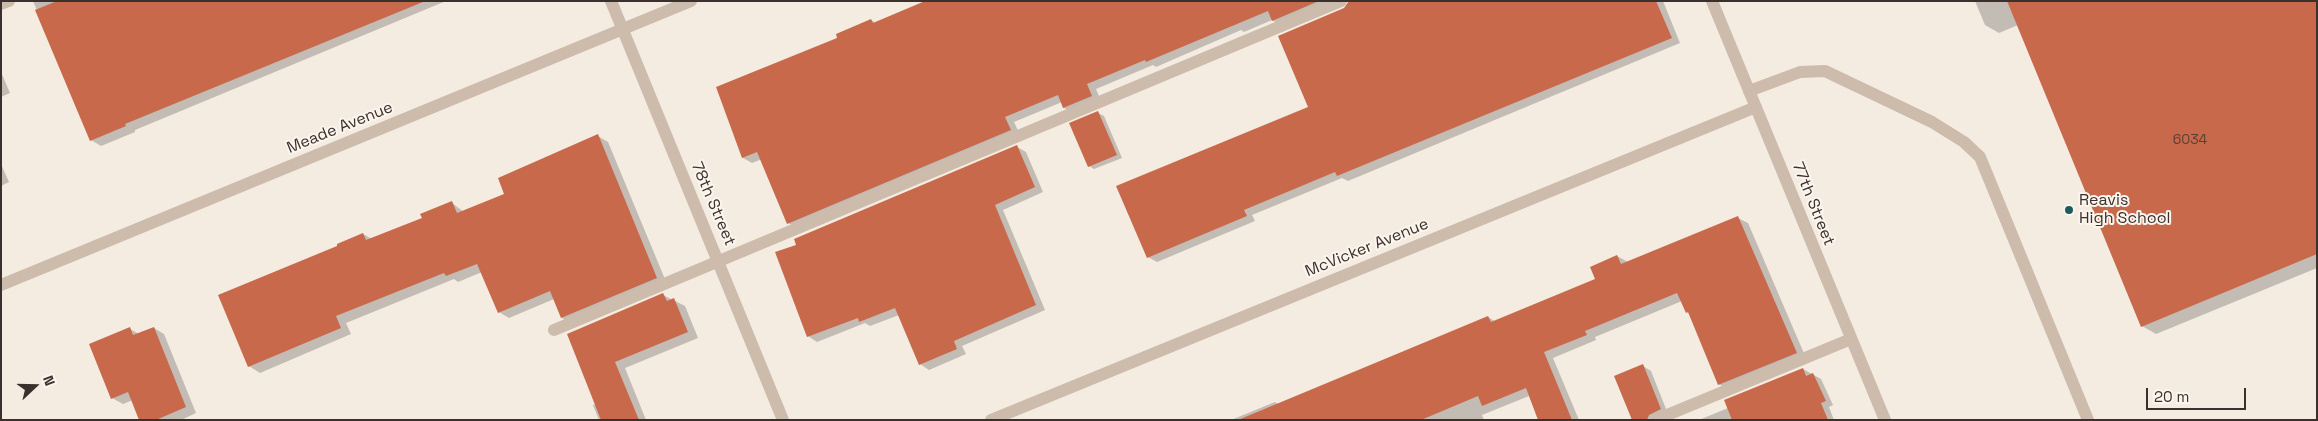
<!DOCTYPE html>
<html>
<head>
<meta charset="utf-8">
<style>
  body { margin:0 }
  #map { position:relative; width:2318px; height:421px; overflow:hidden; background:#f4ebe1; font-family:"Space Grotesk",sans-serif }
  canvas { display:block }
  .frame { position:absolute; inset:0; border:2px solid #3b302b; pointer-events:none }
  .north { position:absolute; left:10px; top:361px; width:50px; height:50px; -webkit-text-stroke:4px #fbf5ee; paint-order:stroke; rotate:69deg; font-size:14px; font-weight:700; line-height:20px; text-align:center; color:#3b302b }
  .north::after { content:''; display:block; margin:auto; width:18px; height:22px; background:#3b302b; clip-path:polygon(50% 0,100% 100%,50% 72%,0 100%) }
  .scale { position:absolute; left:2146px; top:388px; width:100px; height:22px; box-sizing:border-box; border:2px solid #3b302b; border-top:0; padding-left:6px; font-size:15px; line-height:18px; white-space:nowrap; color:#3b302b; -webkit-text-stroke:4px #fbf5ee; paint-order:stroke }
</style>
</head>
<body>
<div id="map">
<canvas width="2318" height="421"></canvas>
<div class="frame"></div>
<div class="north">N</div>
<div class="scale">20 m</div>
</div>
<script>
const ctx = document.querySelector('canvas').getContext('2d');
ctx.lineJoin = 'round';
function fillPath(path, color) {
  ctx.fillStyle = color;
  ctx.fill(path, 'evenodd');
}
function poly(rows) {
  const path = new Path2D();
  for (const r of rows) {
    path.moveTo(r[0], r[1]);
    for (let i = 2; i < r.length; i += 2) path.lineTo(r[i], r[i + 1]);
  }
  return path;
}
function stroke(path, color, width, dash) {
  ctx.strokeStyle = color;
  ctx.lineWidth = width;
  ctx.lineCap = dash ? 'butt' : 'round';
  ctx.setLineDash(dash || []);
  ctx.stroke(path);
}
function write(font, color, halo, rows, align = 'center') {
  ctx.font = font + ' "Space Grotesk",sans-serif';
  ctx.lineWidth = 4;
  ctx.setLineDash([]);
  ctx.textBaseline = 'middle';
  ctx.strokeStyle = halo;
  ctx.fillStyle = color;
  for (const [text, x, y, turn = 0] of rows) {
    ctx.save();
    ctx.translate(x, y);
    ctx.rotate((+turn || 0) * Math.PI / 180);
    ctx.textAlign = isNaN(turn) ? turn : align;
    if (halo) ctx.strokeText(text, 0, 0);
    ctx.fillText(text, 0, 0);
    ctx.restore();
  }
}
const shadow = poly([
  [33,1,446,1,135,130,135,132,101,146,91,140],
  [930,1,1340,1,1282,26,1272,20,1244,32,1241,30,1156,67,1153,65,1096,89,1101,101,1073,113,1064,108,1062,102,1014,122,1020,135,798,228,788,223,762,159,752,163,743,158,717,88,839,38,871,20,876,23],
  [1350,1,1663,1,1680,43,1348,181,1342,178,1252,215,1255,221,1157,262,1148,257,1310,108,1345,9],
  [1975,1,2317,1,2317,268,2156,334,2142,326,2018,25,1999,33,1985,25],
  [1,72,10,93,1,97],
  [1098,113,1104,116,1122,158,1094,169,1089,166],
  [598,136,608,142,667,284,572,324,562,318,554,299,509,318,499,312,482,272,458,282,454,279,346,323,351,334,260,373,249,366,339,246,363,234,372,239,423,218,452,203,464,212,506,195],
  [1017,147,1026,152,1043,192,1003,210,1045,310,962,346,966,354,929,370,920,364,899,315,870,326,865,323,817,342,808,336,798,245],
  [1,164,9,182,1,186],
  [1738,218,1748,223,1806,358,1729,390,1719,384,1691,315,1687,312,1682,301,1595,337,1596,340,1553,358,1579,420,1540,420,1529,396,1482,415,1484,420,1231,420,1275,402,1278,404,1488,317,1496,322,1597,280,1617,256,1628,262],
  [663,295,685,306,698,338,625,368,646,420,599,420,593,405,596,404,568,334],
  [154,328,164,334,196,413,181,420,141,420,133,400,123,404,112,398,130,329,139,334],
  [1643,366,1651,371,1668,414,1658,420,1633,420],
  [1803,369,1821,379,1833,405,1829,407,1834,420,1699,420,1728,408]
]);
const building = poly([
  [57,1,423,1,423,2,125,124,126,126,90,141,35,10],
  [925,1,1319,1,1272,21,1268,11,1146,62,1145,60,1087,84,1092,96,1063,108,1058,95,1005,117,1011,130,787,224,757,152,742,158,716,87,837,38,836,34,871,19,873,23],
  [1349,1,1656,1,1672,38,1337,176,1335,172,1244,210,1247,216,1147,258,1116,186,1308,107,1278,36,1344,8],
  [2007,1,2317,1,2317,254,2141,327],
  [1098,111,1117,155,1088,167,1069,123],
  [598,134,657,278,561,318,550,291,498,313,477,264,446,276,444,273,336,316,341,328,248,367,218,295,337,246,337,244,363,233,366,240,422,218,420,214,452,201,457,213,504,194,498,178],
  [1017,145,1035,187,995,205,1036,305,954,341,957,349,919,365,895,308,859,322,858,318,807,337,775,252,796,245,794,239],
  [1738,216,1797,353,1718,385,1688,312,1686,313,1677,293,1585,331,1587,335,1544,352,1572,420,1538,420,1526,388,1482,406,1478,396,1421,420,1238,420,1488,316,1491,322,1595,279,1590,267,1617,255,1621,264],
  [663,293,667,301,674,298,688,332,615,362,639,420,601,420,567,334],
  [130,327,133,335,154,327,186,407,156,420,139,420,128,392,111,399,89,344],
  [1643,364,1661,409,1649,415,1647,420,1632,420,1614,376],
  [1803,368,1806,376,1813,373,1826,401,1821,403,1828,420,1732,420,1724,400]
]);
const lane = poly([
  [1,4,9,1],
  [1749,91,1800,72,1825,71,1932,122,1964,142,1980,157,2088,420],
  [554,330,1341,1],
  [1655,420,1851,339]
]);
const street = poly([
  [611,1,783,420],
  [1712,1,1885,420],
  [1,285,691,1],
  [991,420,1756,107]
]);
const markers = [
  [2069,210,5,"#1f5a5e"]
];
const numberNames = [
  ["6034",2190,140]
];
const streetNames = [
  ["Meade Avenue",340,128,-22],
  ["78th Street",713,204,67],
  ["77th Street",1813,204,68],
  ["McVicker Avenue",1367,248,-22]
];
const poiNames = [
  ["Reavis",2079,201],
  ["High School",2079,219]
];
fillPath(shadow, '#0003');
fillPath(building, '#c8694b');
stroke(lane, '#cdbbac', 12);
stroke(street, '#cdbbac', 12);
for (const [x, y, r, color] of markers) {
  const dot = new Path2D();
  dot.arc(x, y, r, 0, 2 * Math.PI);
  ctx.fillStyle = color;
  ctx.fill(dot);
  stroke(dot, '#fbf5ee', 2);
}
write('14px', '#5e3e33', null, numberNames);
write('16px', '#3b302b', '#fbf5ee', streetNames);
write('16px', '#3b302b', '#fbf5ee', poiNames, 'left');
</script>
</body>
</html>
